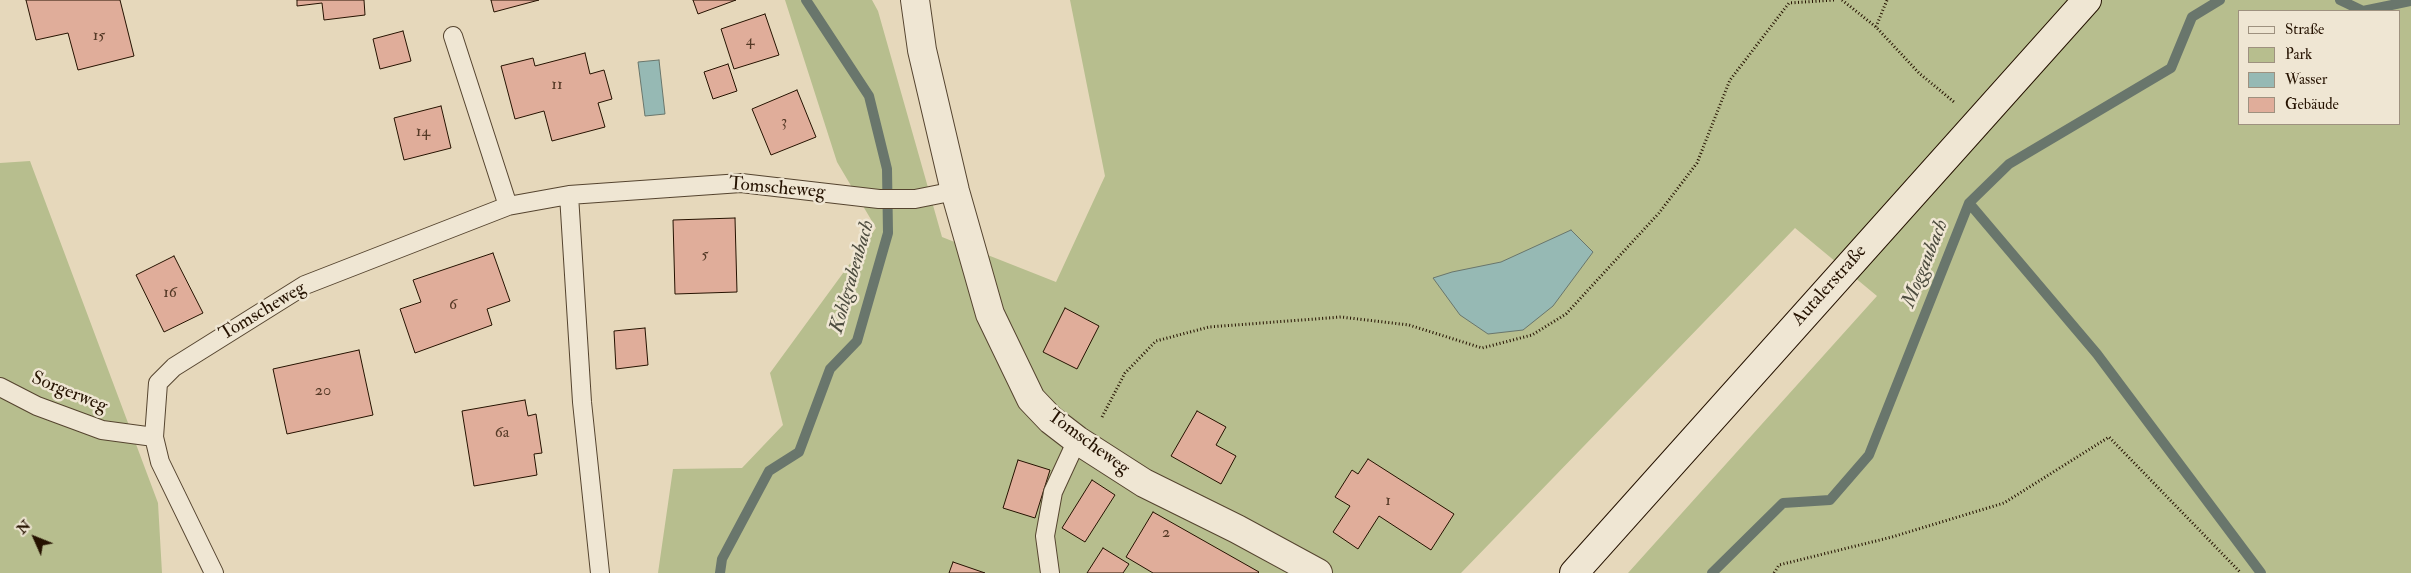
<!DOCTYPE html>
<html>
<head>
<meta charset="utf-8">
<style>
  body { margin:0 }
  #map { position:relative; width:2411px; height:573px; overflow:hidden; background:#e6d8bb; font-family:"IM FELL Double Pica",serif }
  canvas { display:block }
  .legend { position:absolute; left:2238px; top:10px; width:162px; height:115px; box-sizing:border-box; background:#efe6d3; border:1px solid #9e917f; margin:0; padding:6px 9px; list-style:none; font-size:15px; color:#251200 }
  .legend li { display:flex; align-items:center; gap:10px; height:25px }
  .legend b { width:25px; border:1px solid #9e917f }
  .north { position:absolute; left:10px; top:513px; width:50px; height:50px; -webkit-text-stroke:4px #efe6d3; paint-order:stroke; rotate:314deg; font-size:14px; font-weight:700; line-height:20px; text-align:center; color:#251200 }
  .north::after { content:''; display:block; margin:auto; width:18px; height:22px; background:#251200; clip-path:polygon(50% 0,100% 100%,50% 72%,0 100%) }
</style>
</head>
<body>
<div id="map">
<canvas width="2411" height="573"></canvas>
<ul class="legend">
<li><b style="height:6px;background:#efe6d3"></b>Straße</li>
<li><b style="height:14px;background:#b7be8e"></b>Park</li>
<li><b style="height:14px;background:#96b9b4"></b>Wasser</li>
<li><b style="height:14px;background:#e0ad9a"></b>Gebäude</li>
</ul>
<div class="north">N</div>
</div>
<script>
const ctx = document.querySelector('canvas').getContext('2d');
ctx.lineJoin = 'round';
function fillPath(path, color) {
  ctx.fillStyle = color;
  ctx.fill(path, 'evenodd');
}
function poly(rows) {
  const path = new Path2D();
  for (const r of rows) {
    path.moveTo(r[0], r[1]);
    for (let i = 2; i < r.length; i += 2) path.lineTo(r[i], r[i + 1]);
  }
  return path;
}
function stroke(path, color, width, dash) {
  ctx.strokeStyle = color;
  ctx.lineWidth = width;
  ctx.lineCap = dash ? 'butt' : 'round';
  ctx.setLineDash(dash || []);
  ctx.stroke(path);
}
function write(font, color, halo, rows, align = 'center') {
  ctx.font = font + ' "IM FELL Double Pica",serif';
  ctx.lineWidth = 5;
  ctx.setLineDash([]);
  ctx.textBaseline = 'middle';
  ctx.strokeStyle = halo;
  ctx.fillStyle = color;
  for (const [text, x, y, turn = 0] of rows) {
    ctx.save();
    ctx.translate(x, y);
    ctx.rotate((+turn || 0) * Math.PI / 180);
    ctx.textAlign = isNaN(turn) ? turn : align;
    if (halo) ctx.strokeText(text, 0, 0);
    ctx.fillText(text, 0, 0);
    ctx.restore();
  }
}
const green = poly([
  [785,0,872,0,878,11,942,237,1056,282,1105,176,1070,0,2411,0,2411,573,1628,573,1877,296,1795,228,1461,573,658,573,673,469,742,468,783,425,770,373,876,228,837,162],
  [2240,11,2400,11,2400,124,2240,124],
  [30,161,158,503,162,573,0,573,0,163]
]);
const water = poly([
  [659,60,665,114,645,116,638,62,659,60],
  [1571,230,1593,252,1553,306,1523,330,1488,334,1460,315,1433,278,1452,272,1501,262,1571,230]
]);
const stream = poly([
  [2340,0,2363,11,2411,1],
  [1969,203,2097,354,2261,573],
  [720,573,722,559,769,471,799,452,830,369,857,341,888,233,887,169,869,96,806,0],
  [1712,573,1783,503,1830,500,1869,455,1969,203,2009,164,2171,68,2192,17,2220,0]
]);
const building = poly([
  [26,0,120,0,134,56,78,70,68,33,36,40,26,0],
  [297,0,364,0,365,15,324,20,322,3,297,6,297,0],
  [491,0,539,0,494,12,491,0],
  [693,0,736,0,698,14,693,0],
  [765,14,779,55,734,69,721,29,765,14],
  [403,31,411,61,380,69,373,39,403,31],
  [585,53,590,74,604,70,612,99,598,103,605,127,552,141,544,111,515,119,501,66,533,58,535,66,585,53],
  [728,64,737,91,713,99,704,72,728,64],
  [797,90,816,137,771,155,752,109,797,90],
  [441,106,451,148,404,160,394,118,441,106],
  [735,218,737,292,675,294,673,220,735,218],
  [493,253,510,301,487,309,492,325,415,353,400,309,421,302,413,280,493,253],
  [174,256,203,313,164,332,136,275,174,256],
  [1065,308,1099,326,1077,369,1043,352,1065,308],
  [645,328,648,365,616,369,614,331,645,328],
  [359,350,373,415,287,434,273,369,359,350],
  [525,400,528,416,536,414,542,453,534,454,537,475,474,486,462,411,525,400],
  [1197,411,1226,427,1216,445,1236,456,1221,484,1171,456,1197,411],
  [1368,459,1454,514,1431,550,1379,516,1358,549,1333,532,1350,506,1335,497,1352,470,1358,474,1368,459],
  [1018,460,1050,470,1035,518,1003,508,1018,460],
  [1092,480,1115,495,1085,542,1062,528,1092,480],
  [1153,512,1259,572,1258,573,1153,573,1126,557,1153,512],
  [1103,548,1129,564,1123,573,1087,573,1103,548],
  [953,562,985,573,949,573,953,562]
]);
const path = poly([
  [1842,0,1876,27,1919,73,1954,102],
  [1876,27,1887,0],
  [1102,417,1125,373,1156,341,1209,327,1341,317,1409,325,1482,348,1532,335,1566,314,1659,213,1697,163,1730,80,1789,3,1834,0],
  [1774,573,1779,565,1892,537,2004,503,2109,437,2241,573]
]);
const service = poly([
  [453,36,508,206],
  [569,195,582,402,600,573],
  [0,387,37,406,102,430,154,437],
  [214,573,160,462,154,437,158,383,174,367,305,285,508,206,569,195,741,183,879,199,915,199,955,191],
  [1050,573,1045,536,1053,492,1077,440]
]);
const minor = poly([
  [915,0,922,50,955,191,990,314,1031,399,1051,420,1077,440,1144,483,1237,529,1318,573]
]);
const secondary = poly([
  [1574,573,2087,0]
]);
const numberNames = [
  ["15",99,37],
  ["4",750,42],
  ["11",557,86],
  ["3",784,123],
  ["14",423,133],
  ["5",705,256],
  ["16",170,294],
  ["6",453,306],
  ["20",323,392],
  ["6a",502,434],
  ["1",1388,502],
  ["2",1166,534]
];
const streetNames = [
  ["Tomscheweg",777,189,5],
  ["Autalerstraße",1830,286,-48],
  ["Tomscheweg",263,312,-31],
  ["Sorgerweg",69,393,22],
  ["Tomscheweg",1088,443,36]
];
const waterNames = [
  ["Moggaubach",1926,264,-68],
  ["Kohlgrabenbach",853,277,-74]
];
fillPath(green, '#b7be8e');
fillPath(water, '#96b9b4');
stroke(water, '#69766c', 1);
stroke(stream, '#69766c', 10);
fillPath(building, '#e0ad9a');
stroke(building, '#251200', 1);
stroke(service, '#55442f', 20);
stroke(minor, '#55442f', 30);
stroke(secondary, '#251200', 30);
stroke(path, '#251200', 3, [1, 2.5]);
stroke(service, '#efe6d3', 18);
stroke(minor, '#efe6d3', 28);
stroke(secondary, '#efe6d3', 28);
write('16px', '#543926', null, numberNames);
write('19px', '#251200', '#efe6d3', streetNames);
write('italic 20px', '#4d4c3f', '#efe6d3', waterNames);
</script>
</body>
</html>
